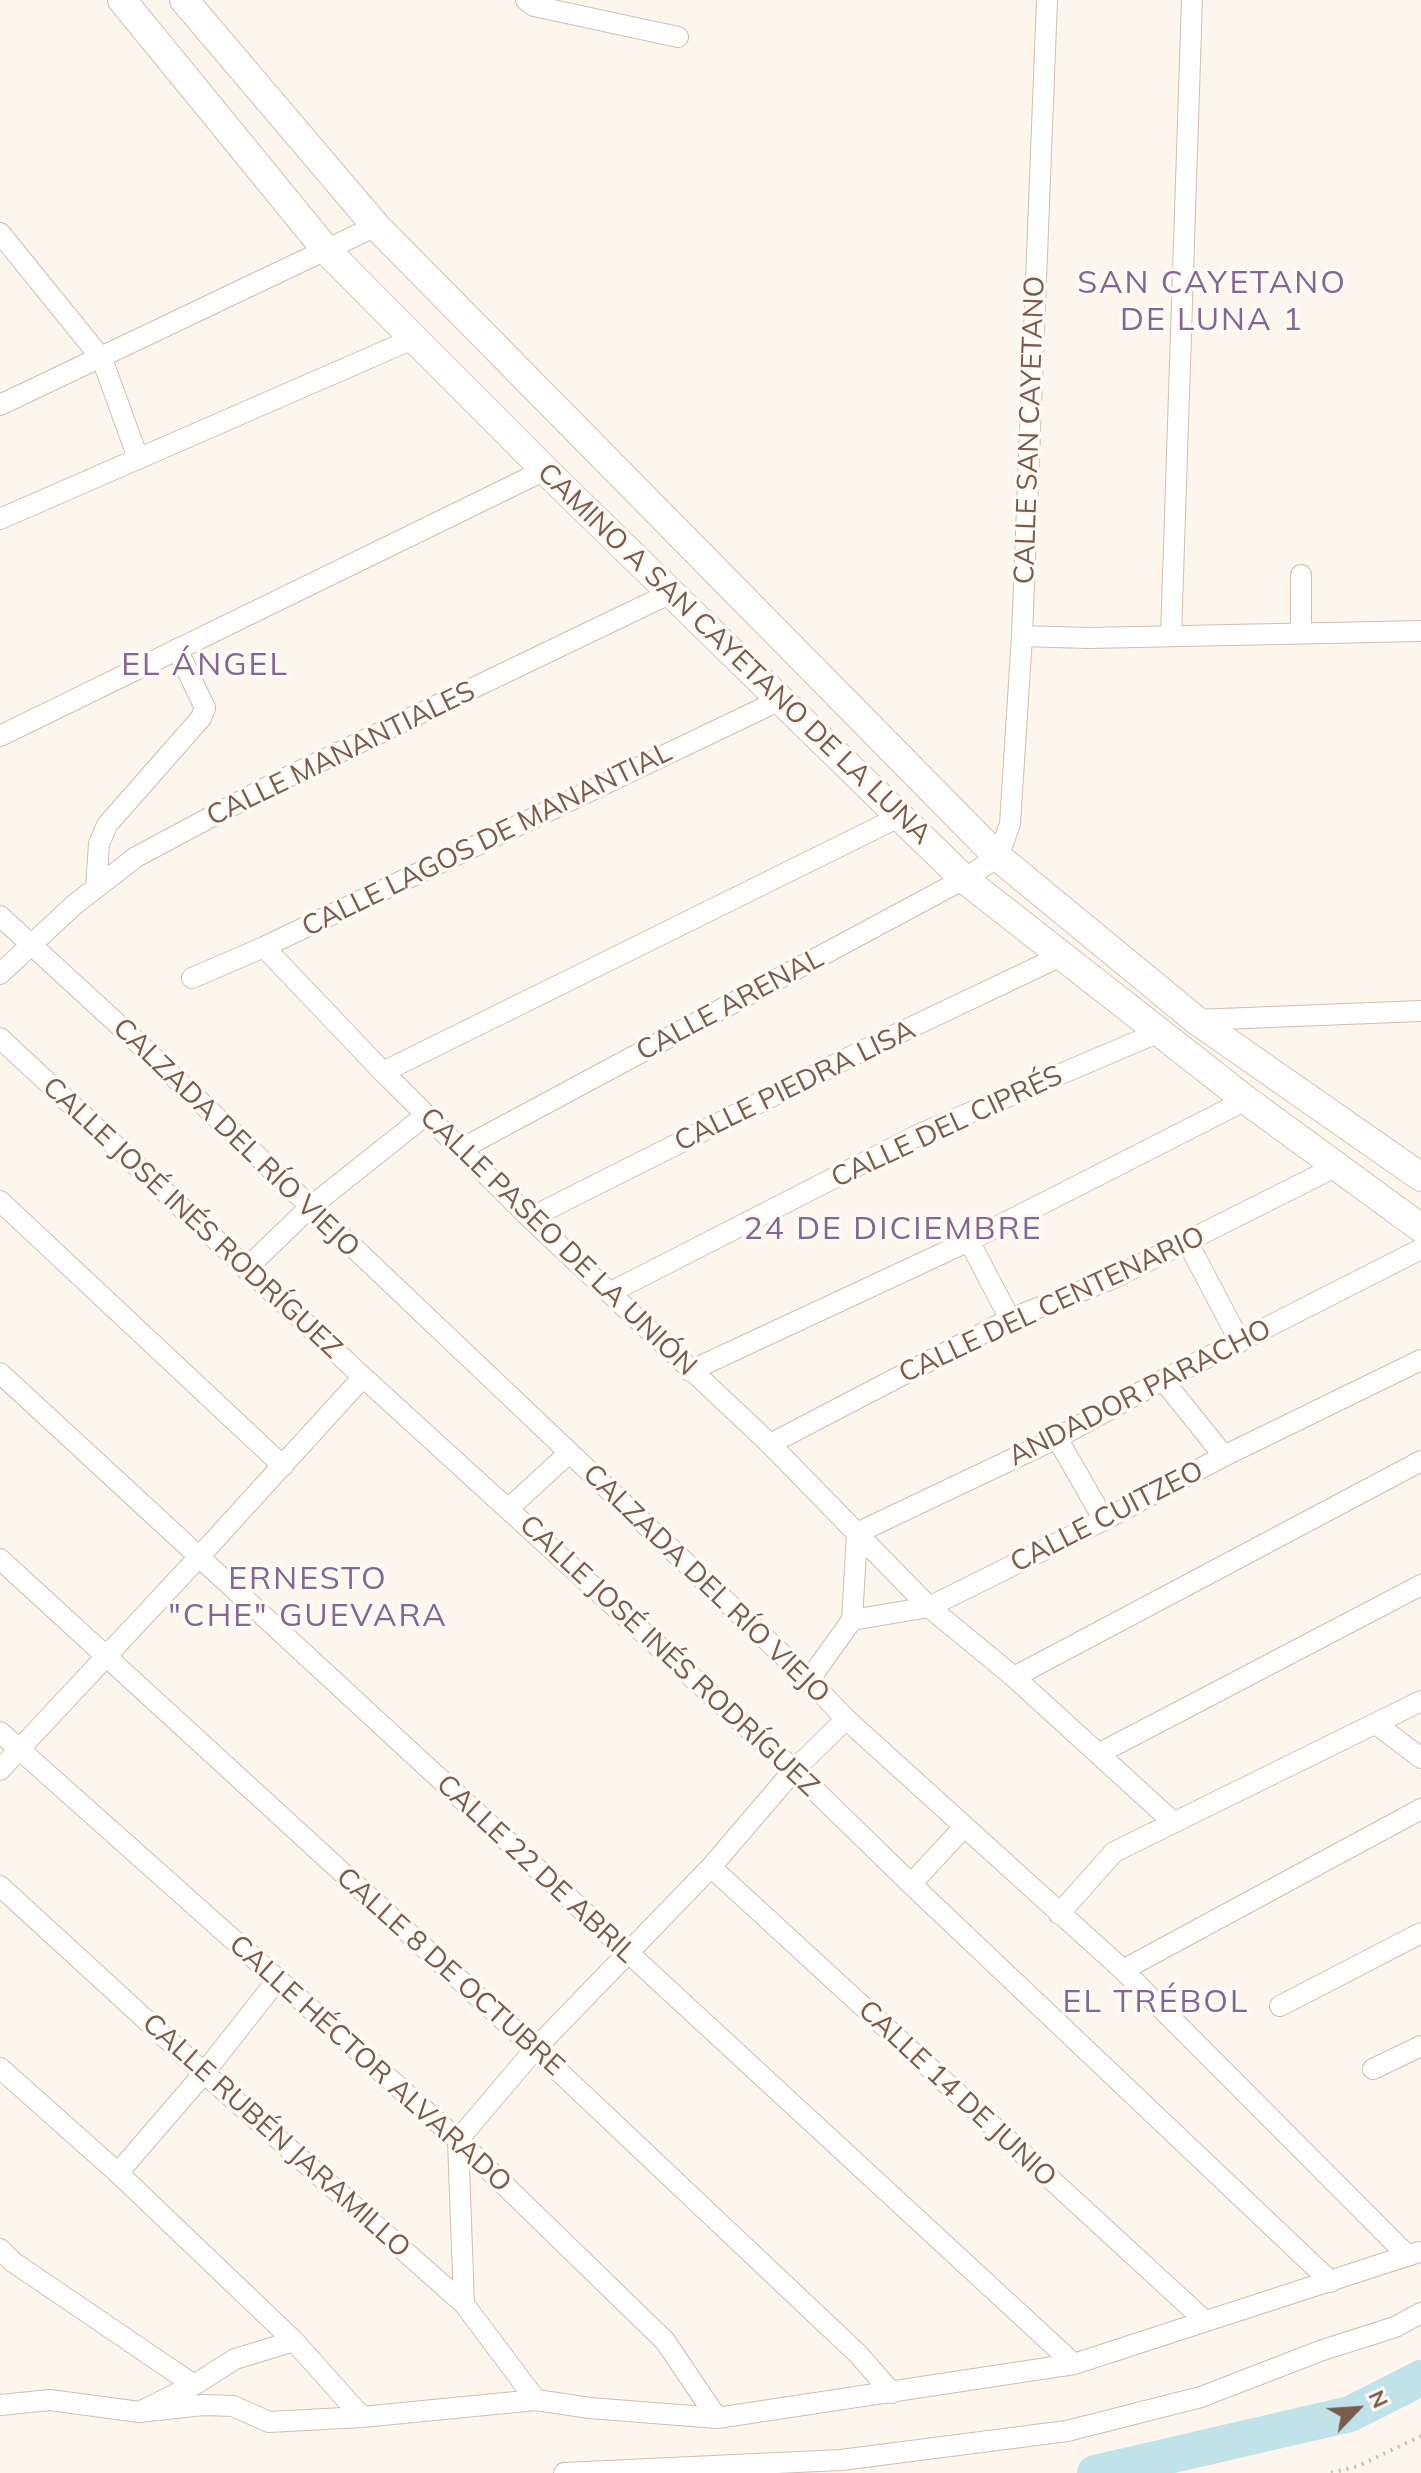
<!DOCTYPE html>
<html>
<head>
<meta charset="utf-8">
<style>
  body { margin:0 }
  #map { position:relative; width:1421px; height:2473px; overflow:hidden; background:#fdf6ec; font-family:Mulish,sans-serif }
  canvas { display:block }
  .north { position:absolute; left:1317px; top:2369px; width:80px; height:80px; -webkit-text-stroke:6px #fffaf3; paint-order:stroke; rotate:65deg; font-size:22px; font-weight:700; line-height:32px; text-align:center; color:#7a5c4d }
  .north::after { content:''; display:block; margin:auto; width:28px; height:36px; background:#7a5c4d; clip-path:polygon(50% 0,100% 100%,50% 72%,0 100%) }
</style>
</head>
<body>
<div id="map">
<canvas width="1421" height="2473"></canvas>
<div class="north">N</div>
</div>
<script>
const ctx = document.querySelector('canvas').getContext('2d');
ctx.lineJoin = 'round';
function poly(rows) {
  const path = new Path2D();
  for (const r of rows) {
    path.moveTo(r[0], r[1]);
    for (let i = 2; i < r.length; i += 2) path.lineTo(r[i], r[i + 1]);
  }
  return path;
}
function stroke(path, color, width, dash) {
  ctx.strokeStyle = color;
  ctx.lineWidth = width;
  ctx.lineCap = dash ? 'butt' : 'round';
  ctx.setLineDash(dash || []);
  ctx.stroke(path);
}
function write(font, color, halo, rows, align = 'center') {
  ctx.font = font + ' Mulish,sans-serif';
  ctx.lineWidth = 7;
  ctx.setLineDash([]);
  ctx.textBaseline = 'middle';
  ctx.strokeStyle = halo;
  ctx.fillStyle = color;
  for (const [text, x, y, turn = 0] of rows) {
    ctx.save();
    ctx.translate(x, y);
    ctx.rotate((+turn || 0) * Math.PI / 180);
    ctx.textAlign = isNaN(turn) ? turn : align;
    if (halo) ctx.strokeText(text, 0, 0);
    ctx.fillText(text, 0, 0);
    ctx.restore();
  }
}
const river = poly([
  [1095,2473,1350,2414,1421,2378]
]);
const path = poly([
  [1331,2473,1358,2466,1421,2436]
]);
const street = poly([
  [526,0,534,6,678,37],
  [0,233,102,359,138,458],
  [0,405,376,226],
  [0,519,415,338],
  [1301,575,1301,633],
  [1022,636,1088,638,1421,631],
  [1171,636,1192,0],
  [0,736,545,470],
  [96,888,99,844,107,825,201,718,205,708,177,649],
  [0,916,134,1039,809,1680,846,1719,1123,1970,1408,2256],
  [264,947,383,1072,530,1218,770,1444,929,1607,1014,1677,1173,1822],
  [0,974,74,905,136,857,271,785,671,593],
  [192,978,264,947,780,700],
  [1196,1020,1421,1011],
  [0,1038,363,1377,794,1770,911,1884,1331,2282],
  [383,1072,899,817],
  [461,1149,964,879,998,857,1010,824,1022,636,1047,0],
  [0,1201,283,1466],
  [530,1218,876,1044,1061,956],
  [969,1241,1010,1319],
  [1187,1241,1240,1342],
  [246,1269,309,1208,426,1115],
  [611,1292,920,1134,1157,1033],
  [690,1371,969,1241,1246,1100],
  [0,1373,1074,2364],
  [1163,1380,1224,1456],
  [1057,1438,1104,1520],
  [770,1444,1010,1319,1114,1278,1335,1167],
  [508,1509,569,1453],
  [0,1559,535,2049,858,2354,892,2393],
  [852,1620,857,1533,1057,1438,1163,1380,1421,1249],
  [1014,1677,1421,1461],
  [809,1680,852,1620,929,1607,1104,1520,1224,1456,1421,1360],
  [1376,1724,1421,1758],
  [0,1732,458,2140,665,2341,717,2418],
  [1100,1753,1421,1585],
  [0,1770,199,1557,363,1377],
  [711,1867,1204,2320],
  [911,1884,964,1827],
  [0,1886,204,2073,464,2304,536,2400],
  [1059,1914,1114,1852,1421,1701],
  [1123,1970,1421,1809],
  [1280,2006,1421,1933],
  [0,2068,118,2173,294,2341,362,2417],
  [1373,2069,1421,2046],
  [118,2173,204,2073,278,1979],
  [0,2249,13,2262,194,2385],
  [464,2304,458,2140,535,2049,711,1867,794,1770,846,1719],
  [0,2405,50,2400,139,2412,194,2385,235,2359,294,2341],
  [139,2412,203,2405,233,2406,269,2422,362,2417,536,2400,590,2408,717,2418,1074,2364,1419,2252],
  [564,2473,841,2460,1067,2431,1201,2397,1320,2351,1395,2327,1421,2313]
]);
const secondary = poly([
  [122,0,327,251,545,470,964,879,1246,1100,1421,1228],
  [184,0,376,226,998,857,1196,1020,1421,1177]
]);
const streetNames = [
  ["CALLE SAN CAYETANO",1030,430,-88],
  ["CAMINO A SAN CAYETANO DE LA LUNA",734,654,44],
  ["CALLE MANANTIALES",341,754,-26],
  ["CALLE LAGOS DE MANANTIAL",487,840,-26],
  ["CALLE ARENAL",730,1005,-28],
  ["CALLE PIEDRA LISA",795,1086,-26],
  ["CALLE DEL CIPRÉS",947,1127,-25],
  ["CALZADA DEL RÍO VIEJO",236,1138,44],
  ["CALLE JOSÉ INÉS RODRÍGUEZ",192,1218,43],
  ["CALLE PASEO DE LA UNIÓN",558,1242,44],
  ["CALLE DEL CENTENARIO",1052,1305,-25],
  ["ANDADOR PARACHO",1140,1393,-27],
  ["CALLE CUITZEO",1107,1517,-27],
  ["CALZADA DEL RÍO VIEJO",706,1584,44],
  ["CALLE JOSÉ INÉS RODRÍGUEZ",669,1656,43],
  ["CALLE 22 DE ABRIL",536,1869,43],
  ["CALLE 8 DE OCTUBRE",450,1972,42],
  ["CALLE HÉCTOR ALVARADO",370,2064,42],
  ["CALLE 14 DE JUNIO",957,2094,43],
  ["CALLE RUBÉN JARAMILLO",276,2136,42]
];
const quarterNames = [
  ["SAN CAYETANO",1212,283],
  ["DE LUNA 1",1212,320],
  ["EL ÁNGEL",205,665],
  ["24 DE DICIEMBRE",893,1229],
  ["ERNESTO",308,1579],
  ["\"CHE\" GUEVARA",308,1616],
  ["EL TRÉBOL",1156,2002]
];
stroke(river, '#bfe3e8', 36);
stroke(street, '#d1beb0', 22);
stroke(secondary, '#d6c0b0', 30);
stroke(path, '#d9b8a5', 4, [2, 6]);
stroke(street, '#fff', 20);
stroke(secondary, '#fff', 28);
write('28px', '#7a5c4d', '#fffaf3', streetNames);
ctx.letterSpacing = '2px';
write('32px', '#846695', '#fffaf3', quarterNames);
ctx.letterSpacing = '0px';
</script>
</body>
</html>
